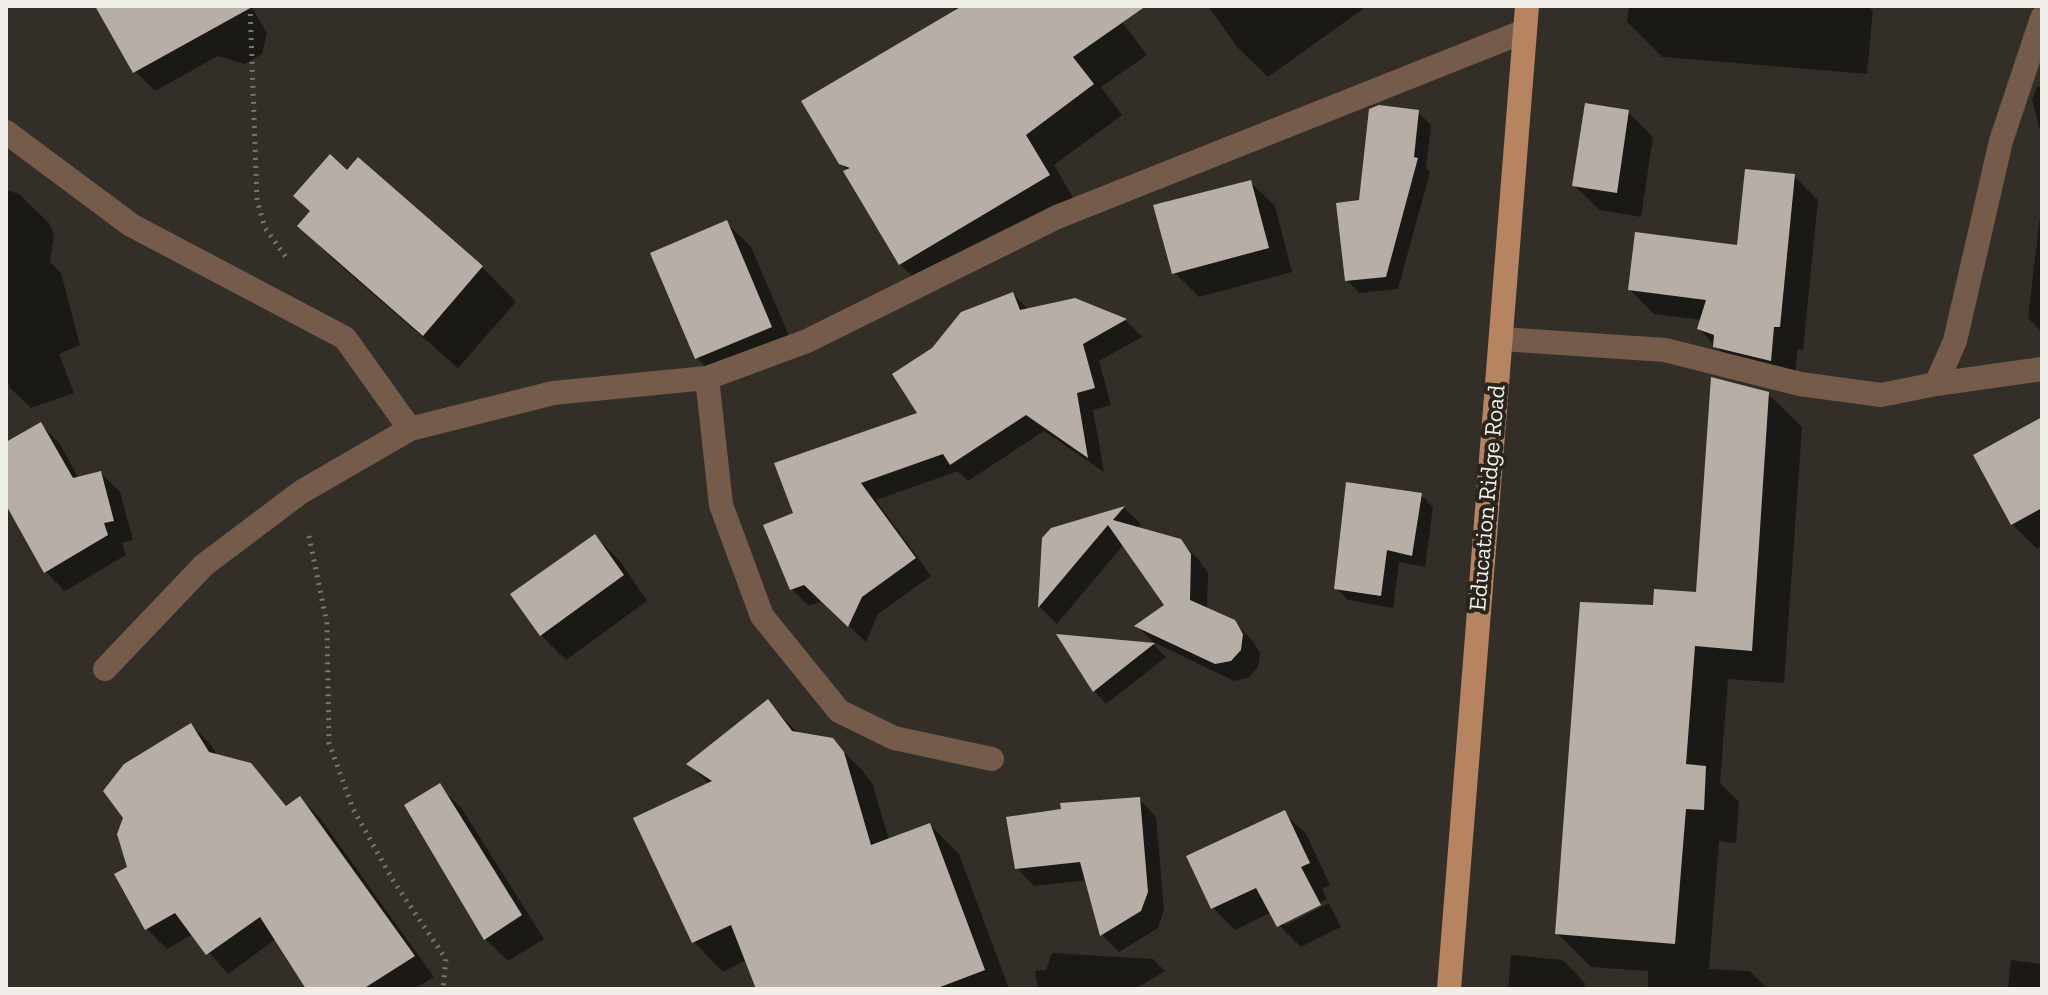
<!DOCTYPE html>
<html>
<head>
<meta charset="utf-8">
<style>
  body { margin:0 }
  #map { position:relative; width:2048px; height:995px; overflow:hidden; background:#332f28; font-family:"Zilla Slab",serif }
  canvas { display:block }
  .frame { position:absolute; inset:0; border:8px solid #f1eee9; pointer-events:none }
</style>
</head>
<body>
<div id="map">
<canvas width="2048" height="995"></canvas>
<div class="frame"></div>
</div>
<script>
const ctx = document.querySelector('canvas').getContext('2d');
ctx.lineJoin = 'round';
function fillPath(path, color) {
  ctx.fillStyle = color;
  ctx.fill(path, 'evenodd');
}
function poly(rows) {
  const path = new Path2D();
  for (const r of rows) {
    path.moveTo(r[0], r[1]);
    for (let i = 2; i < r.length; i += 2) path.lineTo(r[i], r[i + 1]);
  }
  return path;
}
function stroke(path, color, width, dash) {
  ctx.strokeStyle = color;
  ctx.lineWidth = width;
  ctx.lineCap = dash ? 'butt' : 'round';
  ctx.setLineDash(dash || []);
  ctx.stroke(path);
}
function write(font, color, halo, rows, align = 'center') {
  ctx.font = font + ' "Zilla Slab",serif';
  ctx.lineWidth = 8;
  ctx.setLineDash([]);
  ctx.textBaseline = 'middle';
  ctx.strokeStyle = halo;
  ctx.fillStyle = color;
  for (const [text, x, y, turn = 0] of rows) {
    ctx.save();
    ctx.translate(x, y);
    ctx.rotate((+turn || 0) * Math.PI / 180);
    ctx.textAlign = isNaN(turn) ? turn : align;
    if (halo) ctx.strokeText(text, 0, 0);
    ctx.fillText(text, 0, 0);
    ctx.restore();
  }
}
const shadow = poly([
  [97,6,251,6,267,33,262,54,245,64,218,56,155,91,135,71],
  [953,6,1110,6,1147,55,1101,87,1122,115,1054,165,1078,206,930,294,900,264,849,171,840,163,956,12],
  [1208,6,1367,6,1268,77,1238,48],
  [1629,6,1868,6,1873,11,1867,74,1662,57,1627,22],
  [2042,86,2042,137,2032,100,2037,87],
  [1418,112,1431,125,1426,168,1430,172,1398,289,1359,293,1347,280,1361,201],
  [1628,112,1653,137,1641,217,1599,210,1574,185],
  [347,173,482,267,516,302,458,368,334,260,300,226],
  [1794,176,1818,200,1803,350,1797,350,1795,384,1740,370,1699,329,1702,320,1654,314,1630,290,1739,248],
  [1250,182,1275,206,1292,272,1199,297,1174,272],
  [6,190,19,194,49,223,54,234,50,262,61,273,80,345,59,354,74,393,31,408,10,388,6,376],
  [2042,199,2042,332,2028,318],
  [727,223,751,247,796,352,721,383,697,358],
  [1013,294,1029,310,1075,300,1126,321,1142,337,1099,361,1111,405,1093,410,1104,472,1044,431,968,481,958,471,876,500,931,576,878,614,866,642,822,601,809,606,792,589,766,526,796,514,920,414],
  [1768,394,1802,427,1784,683,1728,679,1720,783,1739,802,1736,843,1719,841,1709,969,1750,971,1768,989,1648,989,1648,971,1591,967,1557,933,1655,607,1698,594],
  [2042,419,2042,546,2037,549,2012,524],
  [41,425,60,444,79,479,101,473,120,492,133,540,122,543,126,555,65,591,46,572,6,503,6,444],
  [1421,495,1433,507,1425,567,1399,562,1393,608,1348,600,1336,588],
  [1124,508,1141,524,1137,529,1180,541,1198,559,1208,573,1207,610,1234,622,1252,640,1260,653,1258,667,1248,678,1234,681,1153,642,1137,626,1166,605,1124,544,1057,624,1040,607,1044,538,1052,530],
  [595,536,620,561,647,601,566,660,541,635,513,595],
  [1060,636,1154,645,1166,657,1106,704,1094,691],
  [768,702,799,734,832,740,862,770,872,783,889,840,930,825,959,854,1009,989,758,989,747,960,723,972,694,942,710,785,689,764],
  [191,725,211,745,218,756,250,765,288,807,300,798,320,818,434,977,414,989,309,989,276,939,228,974,193,934,167,949,147,929,129,868],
  [439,786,462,809,544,939,508,961,485,939],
  [1139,799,1156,817,1164,910,1158,928,1119,952,1102,935,1087,880,1034,886,1017,868],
  [1284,813,1306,834,1330,885,1322,889,1327,899,1284,921,1284,926,1329,903,1341,927,1301,947,1279,925,1272,912,1235,930,1213,908],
  [1052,953,1153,959,1165,971,1135,989,1038,989,1035,971,1046,970],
  [1511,955,1563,960,1585,983,1584,989,1508,989],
  [2011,960,2042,964,2042,989,2008,989]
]);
const building = poly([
  [95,6,254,6,133,73],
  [962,6,1146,6,1073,57,1094,84,1026,135,1050,175,899,265,843,171,850,168,839,164,801,101],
  [1585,103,1629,110,1617,193,1572,186],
  [1379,105,1419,110,1414,157,1418,158,1386,277,1345,281,1336,203,1359,200,1369,109],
  [330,154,347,170,358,157,483,266,423,336,297,226,310,211,293,196],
  [1745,169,1795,174,1780,327,1774,327,1771,361,1713,347,1714,335,1697,329,1706,300,1628,290,1635,232,1737,245],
  [1251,180,1269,248,1172,274,1153,205],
  [727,220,772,327,695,359,650,253],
  [1013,292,1020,310,1075,298,1127,319,1083,344,1095,388,1077,393,1088,458,1026,415,950,465,943,454,861,483,916,558,862,597,848,627,804,585,790,590,763,525,793,513,774,463,917,413,892,374,932,348,961,312],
  [1711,377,1769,392,1752,651,1695,646,1686,764,1706,766,1704,810,1686,809,1675,944,1555,934,1580,602,1653,605,1654,589,1696,592],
  [2042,417,2042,508,2011,525,1973,455],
  [41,422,73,478,101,471,114,521,104,523,108,535,44,573,6,505,6,442],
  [1346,482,1422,493,1412,556,1387,550,1381,596,1334,589],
  [1125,506,1113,520,1181,539,1191,554,1190,600,1235,620,1243,634,1241,650,1231,661,1215,664,1134,626,1164,605,1108,525,1038,608,1042,538,1051,528],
  [595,534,624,575,540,636,510,594],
  [1056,634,1155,643,1093,692],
  [768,699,792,731,833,738,844,752,871,845,930,823,985,970,935,989,756,989,731,925,692,943,633,818,712,781,686,764],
  [191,723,209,752,251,763,286,806,300,796,415,956,363,989,306,989,260,917,206,955,175,913,145,930,114,874,127,867,117,834,123,818,103,791,124,764],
  [440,783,522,915,484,940,404,805],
  [1140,797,1148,892,1141,911,1100,936,1080,862,1015,869,1006,817,1061,809,1060,803],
  [1285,810,1310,863,1301,867,1321,905,1277,927,1256,888,1211,909,1186,856]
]);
const path = poly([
  [250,6,257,200,265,228,288,260],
  [309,536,327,624,329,743,353,809,394,882,446,959,443,989]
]);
const minor = poly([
  [6,132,131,225,345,338,410,429],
  [1501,339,1665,350,1800,384,1881,395,1936,384,1955,341,2001,141,2042,18],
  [707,378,721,505,762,616,839,711,894,738,992,759],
  [1936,384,2042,369],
  [105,669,204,565,301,492,410,429,553,393,707,378,807,341,1057,217,1525,31]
]);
const major = poly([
  [1449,989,1527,6]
]);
const streetNames = [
  ["Education Ridge Road",1488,498,-85]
];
fillPath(shadow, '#0007');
fillPath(building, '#b6aea7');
stroke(path, '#79756f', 5, [2, 6]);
stroke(minor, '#745b4a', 24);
stroke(major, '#b78462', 24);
write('24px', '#f1eee9', '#29251e', streetNames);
</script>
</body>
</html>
